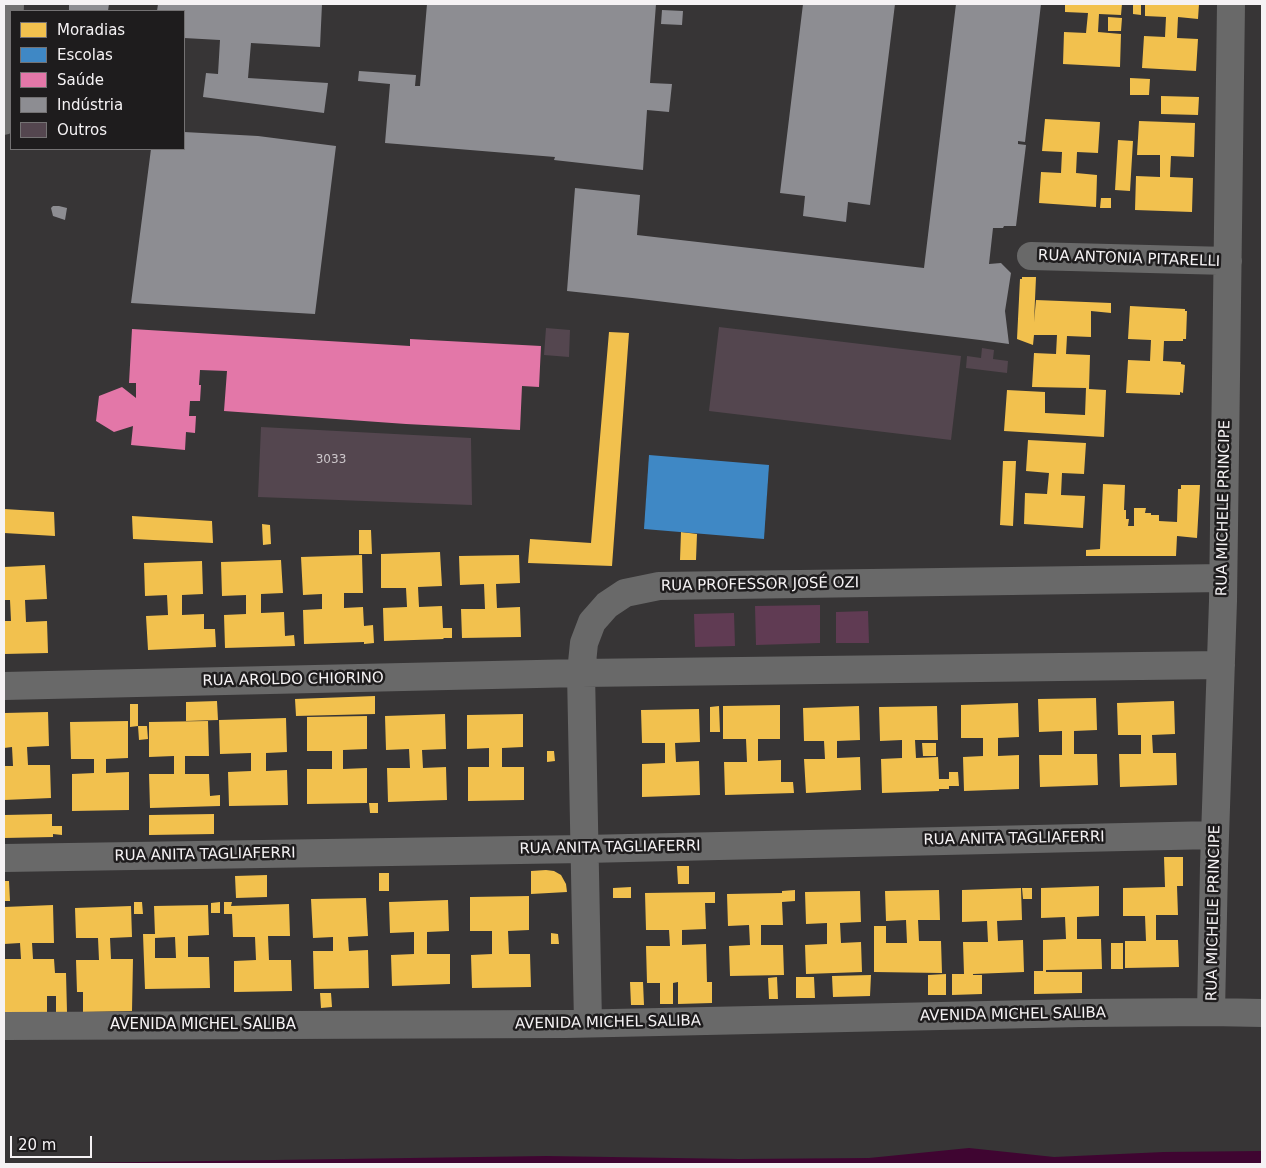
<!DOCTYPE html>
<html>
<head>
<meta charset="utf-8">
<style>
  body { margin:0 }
  #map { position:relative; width:1266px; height:1168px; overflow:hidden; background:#373536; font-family:"DejaVu Sans",sans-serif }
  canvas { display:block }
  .frame { position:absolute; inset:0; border:5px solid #f5f2f4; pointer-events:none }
  .legend { position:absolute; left:10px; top:10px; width:175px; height:140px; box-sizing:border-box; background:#1e1c1d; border:1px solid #747273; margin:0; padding:6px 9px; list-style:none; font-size:15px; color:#f5f2f4 }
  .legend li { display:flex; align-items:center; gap:10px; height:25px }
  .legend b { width:25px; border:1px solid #747273 }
  .scale { position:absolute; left:10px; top:1136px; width:82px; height:22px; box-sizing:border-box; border:2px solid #f5f2f4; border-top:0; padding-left:6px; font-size:15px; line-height:18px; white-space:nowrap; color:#f5f2f4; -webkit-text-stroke:4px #1e1c1d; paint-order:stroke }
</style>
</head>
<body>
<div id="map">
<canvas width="1266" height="1168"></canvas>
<div class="frame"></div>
<ul class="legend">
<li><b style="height:14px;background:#f2c14e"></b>Moradias</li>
<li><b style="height:14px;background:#3f88c5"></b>Escolas</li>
<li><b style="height:14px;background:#e377a8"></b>Saúde</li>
<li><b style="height:14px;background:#8d8d92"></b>Indústria</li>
<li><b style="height:14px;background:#54464f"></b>Outros</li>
</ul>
<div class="scale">20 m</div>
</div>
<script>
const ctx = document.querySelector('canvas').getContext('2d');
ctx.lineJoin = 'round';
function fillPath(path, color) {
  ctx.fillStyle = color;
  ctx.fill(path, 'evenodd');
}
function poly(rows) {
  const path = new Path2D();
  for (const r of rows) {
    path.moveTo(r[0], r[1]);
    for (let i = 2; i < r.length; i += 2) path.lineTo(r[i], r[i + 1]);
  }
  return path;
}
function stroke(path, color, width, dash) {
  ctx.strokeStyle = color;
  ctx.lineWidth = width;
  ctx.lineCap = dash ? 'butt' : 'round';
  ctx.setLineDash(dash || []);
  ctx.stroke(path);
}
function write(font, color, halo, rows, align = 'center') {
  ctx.font = font + ' "DejaVu Sans",sans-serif';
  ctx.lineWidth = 5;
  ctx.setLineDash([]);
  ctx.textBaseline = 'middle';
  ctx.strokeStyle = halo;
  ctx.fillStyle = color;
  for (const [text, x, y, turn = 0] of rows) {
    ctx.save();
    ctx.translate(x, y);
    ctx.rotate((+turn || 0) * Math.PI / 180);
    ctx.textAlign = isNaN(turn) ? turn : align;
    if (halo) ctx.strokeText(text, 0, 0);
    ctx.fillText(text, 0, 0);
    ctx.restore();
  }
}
const green = poly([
  [820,605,820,643,756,645,755,606],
  [868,611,869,643,836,643,836,612],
  [734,613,735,646,695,647,694,614]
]);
const water = poly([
  [969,1148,1054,1157,1164,1152,1262,1151,1262,1164,4,1164,546,1156,739,1159,869,1158]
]);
const homes = poly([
  [1065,4,1122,4,1121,15,1099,14,1098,32,1121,34,1120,67,1063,64,1064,32,1086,33,1088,13,1065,12],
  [1133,4,1141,4,1141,15,1133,14],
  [1145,4,1199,4,1198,19,1178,17,1177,38,1198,39,1196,71,1142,68,1144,36,1165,37,1166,17,1145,16],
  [1108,17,1122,18,1121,31,1108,31],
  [1130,78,1150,79,1149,95,1130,95],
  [1161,96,1199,97,1198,115,1161,114],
  [1045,119,1100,122,1098,153,1077,152,1076,173,1097,175,1096,207,1039,203,1041,172,1061,173,1062,152,1042,151],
  [1139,121,1195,123,1194,157,1171,156,1170,177,1193,178,1192,212,1135,210,1136,176,1160,177,1160,155,1137,155],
  [1118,140,1133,141,1130,191,1115,190],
  [1101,198,1111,198,1111,208,1100,208],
  [1022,277,1036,277,1034,322,1036,300,1111,303,1111,313,1091,311,1091,337,1067,336,1066,354,1090,355,1089,389,1106,390,1104,437,1004,431,1007,390,1045,392,1045,413,1085,415,1086,388,1032,387,1034,353,1056,354,1057,335,1034,335,1033,345,1017,339,1020,279,1022,279],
  [1130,306,1185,309,1185,311,1187,311,1186,339,1183,339,1183,341,1164,341,1163,361,1181,362,1181,364,1185,365,1183,393,1180,392,1180,395,1126,393,1128,360,1150,361,1151,340,1128,339],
  [609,332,629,333,612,566,528,563,530,539,591,543],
  [1028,440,1086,443,1084,474,1062,473,1061,495,1085,496,1083,528,1024,524,1025,493,1047,494,1049,473,1026,471],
  [1003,461,1016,461,1013,526,1000,525],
  [1103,484,1125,485,1124,510,1126,510,1126,519,1129,519,1128,526,1134,526,1134,508,1146,508,1145,513,1151,513,1151,515,1159,515,1159,521,1177,522,1178,489,1181,489,1181,485,1200,485,1197,538,1177,536,1176,556,1086,556,1086,550,1100,549],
  [4,509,54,512,55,536,4,533],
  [132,516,212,521,213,543,133,539],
  [262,524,270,525,271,544,263,545],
  [359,530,371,530,372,554,359,554],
  [681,532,697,534,696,560,680,560],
  [440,552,442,586,418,587,419,607,442,606,443,628,452,628,452,638,443,638,444,639,384,641,383,608,407,607,406,588,381,588,381,554],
  [362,555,363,593,344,593,344,608,363,607,364,626,373,625,374,643,364,644,364,642,304,644,303,610,322,609,322,594,303,595,301,557],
  [519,555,520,583,496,584,497,608,520,607,521,637,462,638,461,609,485,609,484,584,460,585,459,556],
  [281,560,283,593,261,594,261,613,284,612,285,636,294,635,295,646,225,648,224,615,246,614,246,595,222,596,221,562],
  [202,561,203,594,182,595,182,615,204,614,204,629,215,629,216,647,148,650,146,616,168,615,167,595,145,596,144,563],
  [45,565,47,599,25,600,26,622,47,621,48,653,4,654,4,621,11,621,10,600,4,600,4,567],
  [375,696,375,714,296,716,295,699],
  [1096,698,1097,730,1074,731,1074,754,1097,754,1098,785,1040,787,1039,755,1062,755,1062,731,1039,732,1038,699],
  [217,701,218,720,186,721,186,702],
  [1174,701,1175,734,1152,735,1153,753,1176,753,1177,785,1120,787,1119,754,1141,754,1141,735,1118,735,1117,703],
  [1018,703,1019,737,998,738,998,756,1019,755,1019,789,964,791,963,757,983,756,983,738,961,738,961,705],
  [130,704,138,704,138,726,130,727],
  [780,705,780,739,758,739,758,761,781,760,781,782,793,782,794,793,725,795,724,762,747,762,746,739,723,739,723,706],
  [719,706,720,732,710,732,710,707],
  [859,706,860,740,837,741,837,758,860,757,861,790,806,793,804,759,825,759,824,741,804,741,803,708],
  [937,706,938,740,915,740,916,758,938,757,939,779,949,779,949,772,958,772,959,786,949,786,949,789,939,789,939,791,882,793,881,759,902,758,902,740,880,741,879,707],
  [699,709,700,742,675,743,676,762,699,761,700,795,642,797,642,764,665,763,665,743,642,743,641,710],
  [48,712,49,746,27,747,28,765,50,765,51,798,4,800,4,766,13,766,12,747,4,748,4,713],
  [445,714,446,749,422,750,423,768,446,767,447,800,388,802,387,768,410,768,409,749,386,750,385,716],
  [523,714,523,747,502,748,502,767,524,767,524,800,468,801,468,767,489,767,489,748,467,749,467,715],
  [367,716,367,749,343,750,343,769,367,768,367,803,307,804,307,769,332,769,332,751,307,751,307,717],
  [286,718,287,752,266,753,266,771,287,770,288,805,229,806,228,772,251,771,251,753,220,754,219,720],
  [128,721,128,758,106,759,106,773,129,772,129,810,72,811,72,774,94,773,94,759,71,759,70,722],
  [208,721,209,756,185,756,185,774,209,774,210,796,220,795,220,806,150,808,149,774,174,774,174,756,149,757,149,722],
  [138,726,147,726,148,739,139,740],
  [922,743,936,743,936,756,923,756],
  [547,751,554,751,555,761,547,762],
  [369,803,378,803,378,813,370,813],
  [52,814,52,826,62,826,62,835,53,834,53,837,4,838,4,815],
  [214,814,214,834,149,835,149,815],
  [1164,857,1183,857,1183,886,1177,886,1178,915,1156,915,1156,940,1178,940,1179,967,1125,968,1125,941,1146,941,1145,916,1123,916,1123,888,1165,887],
  [677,866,689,866,689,884,678,884],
  [546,870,554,871,561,875,566,884,567,892,531,894,531,871],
  [379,873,389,873,389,891,379,891],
  [267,875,267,897,236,898,235,876],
  [4,881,9,881,10,901,4,901],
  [1099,886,1099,916,1077,917,1077,939,1101,939,1102,969,1046,970,1046,972,1082,972,1082,993,1034,994,1034,971,1043,971,1043,940,1066,939,1065,917,1041,918,1041,888],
  [631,887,631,898,613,898,613,888],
  [1021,888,1022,920,997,921,998,941,1023,940,1024,972,973,974,973,975,982,975,982,994,952,995,952,974,964,974,963,942,988,942,987,921,962,922,962,890],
  [1022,888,1032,888,1032,899,1023,899],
  [795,890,795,901,782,902,783,925,761,925,761,945,783,945,784,975,730,976,729,946,750,945,749,925,728,926,727,894,782,893,782,891],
  [939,890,940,920,918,920,919,941,941,941,942,973,874,972,874,926,886,926,886,943,907,943,906,920,886,921,885,891],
  [860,891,861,922,840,923,841,943,861,942,862,972,806,974,805,945,827,944,827,923,806,924,805,892],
  [715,892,715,903,705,903,706,929,682,930,682,945,706,944,707,982,712,982,712,1003,678,1004,678,982,673,983,673,1004,660,1004,660,983,647,983,646,946,670,946,669,930,646,930,645,893],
  [529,896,529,930,508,931,509,954,530,954,531,987,472,988,471,955,492,954,492,931,470,931,470,897],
  [366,898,368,936,348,937,349,951,368,950,369,988,314,989,313,951,333,951,333,937,313,938,311,899],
  [448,900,449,931,427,932,427,954,450,954,450,984,392,986,391,955,414,954,414,932,390,933,389,902],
  [134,902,142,902,143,914,134,914],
  [220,902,220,913,211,913,211,903],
  [224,902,232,902,231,906,289,904,290,936,268,936,269,960,291,960,292,991,234,992,234,961,256,960,255,937,233,937,232,914,224,914],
  [53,905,54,943,32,943,33,959,54,959,55,973,66,973,67,1012,56,1013,56,996,47,996,47,1013,4,1014,4,959,21,959,20,943,4,944,4,907],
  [208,905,209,935,188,936,188,957,209,957,210,988,145,989,143,934,155,934,154,906],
  [175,937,176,958,155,958,155,938],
  [131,906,132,937,110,938,111,959,133,959,132,1011,83,1012,83,992,77,992,76,960,99,960,98,938,76,938,75,908],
  [551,933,558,934,559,944,551,944],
  [1111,943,1123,943,1123,969,1111,969],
  [946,974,946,995,928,995,928,975],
  [871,975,870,996,833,997,832,976],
  [777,977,778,999,769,999,768,978],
  [796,977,814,977,815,998,796,998],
  [630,982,643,982,644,1005,631,1005],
  [320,993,331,993,332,1007,321,1008]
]);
const schools = poly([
  [649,455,769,465,764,539,644,529]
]);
const health = poly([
  [132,329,410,346,410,339,541,346,539,387,522,386,520,430,406,424,224,411,227,371,200,370,199,385,201,385,200,401,190,401,189,416,196,416,195,433,186,432,185,450,131,445,133,426,114,432,96,421,99,396,122,387,136,398,136,383,129,383]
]);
const industry = poly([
  [69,4,109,4,108,11,69,11],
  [158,4,322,4,320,47,251,43,248,78,328,83,324,113,203,97,206,73,218,74,220,40,184,38,184,11,157,11],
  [427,4,656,4,650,83,672,84,669,112,647,110,643,170,554,160,555,157,385,143,390,84,358,81,359,71,416,75,415,86,420,86],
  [803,4,827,5,827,4,895,4,870,205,848,202,846,222,803,216,805,196,780,193],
  [956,4,1041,4,1025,142,1018,141,1018,144,1026,145,1016,226,1004,226,1003,228,993,228,989,264,1001,263,1011,273,1005,311,1009,344,980,340,632,298,567,291,575,188,640,195,637,235,924,268],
  [662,10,683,11,682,25,661,24],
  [184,132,258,136,336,146,315,314,131,303,151,149,184,149],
  [53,206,59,206,67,208,65,220,53,216,51,208]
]);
const building = poly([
  [719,327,961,356,951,440,709,411],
  [546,328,570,330,569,357,544,355],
  [982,348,994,350,993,359,1008,361,1007,373,966,368,967,356,981,358],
  [261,427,471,438,472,505,258,497]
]);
const minor = poly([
  [1031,256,1228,261],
  [4,686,581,673,1221,665],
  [4,858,584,849,1215,835],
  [1211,1012,1214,866,1223,601,1231,4],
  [588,1023,581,673,584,643,592,622,607,605,625,593,659,586,1223,578],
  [4,1026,566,1024,1081,1013,1211,1012,1262,1013]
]);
const primary = poly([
  [4,121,6,106,10,4]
]);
const numberNames = [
  ["3033",331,460]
];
const streetNames = [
  ["RUA ANTONIA PITARELLI",1129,259,2],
  ["RUA MICHELE PRINCIPE",1224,508,-89],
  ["RUA PROFESSOR JOSÉ OZI",760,585,-1],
  ["RUA AROLDO CHIORINO",293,680,-1],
  ["RUA ANITA TAGLIAFERRI",1014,839,-1],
  ["RUA ANITA TAGLIAFERRI",610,848,-1],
  ["RUA ANITA TAGLIAFERRI",205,855,-1],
  ["RUA MICHELE PRINCIPE",1214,913,-89],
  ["AVENIDA MICHEL SALIBA",1013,1015,-1],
  ["AVENIDA MICHEL SALIBA",608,1023,-1],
  ["AVENIDA MICHEL SALIBA",203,1025]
];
fillPath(green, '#603b53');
fillPath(water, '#3f0531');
fillPath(homes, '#f2c14e');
fillPath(schools, '#3f88c5');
fillPath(health, '#e377a8');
fillPath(industry, '#8d8d92');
fillPath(building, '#54464f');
stroke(minor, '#696969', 28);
stroke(primary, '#737272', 28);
write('12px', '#cdc7cb', null, numberNames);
write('15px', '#f5f2f4', '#1e1c1d', streetNames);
</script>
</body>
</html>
